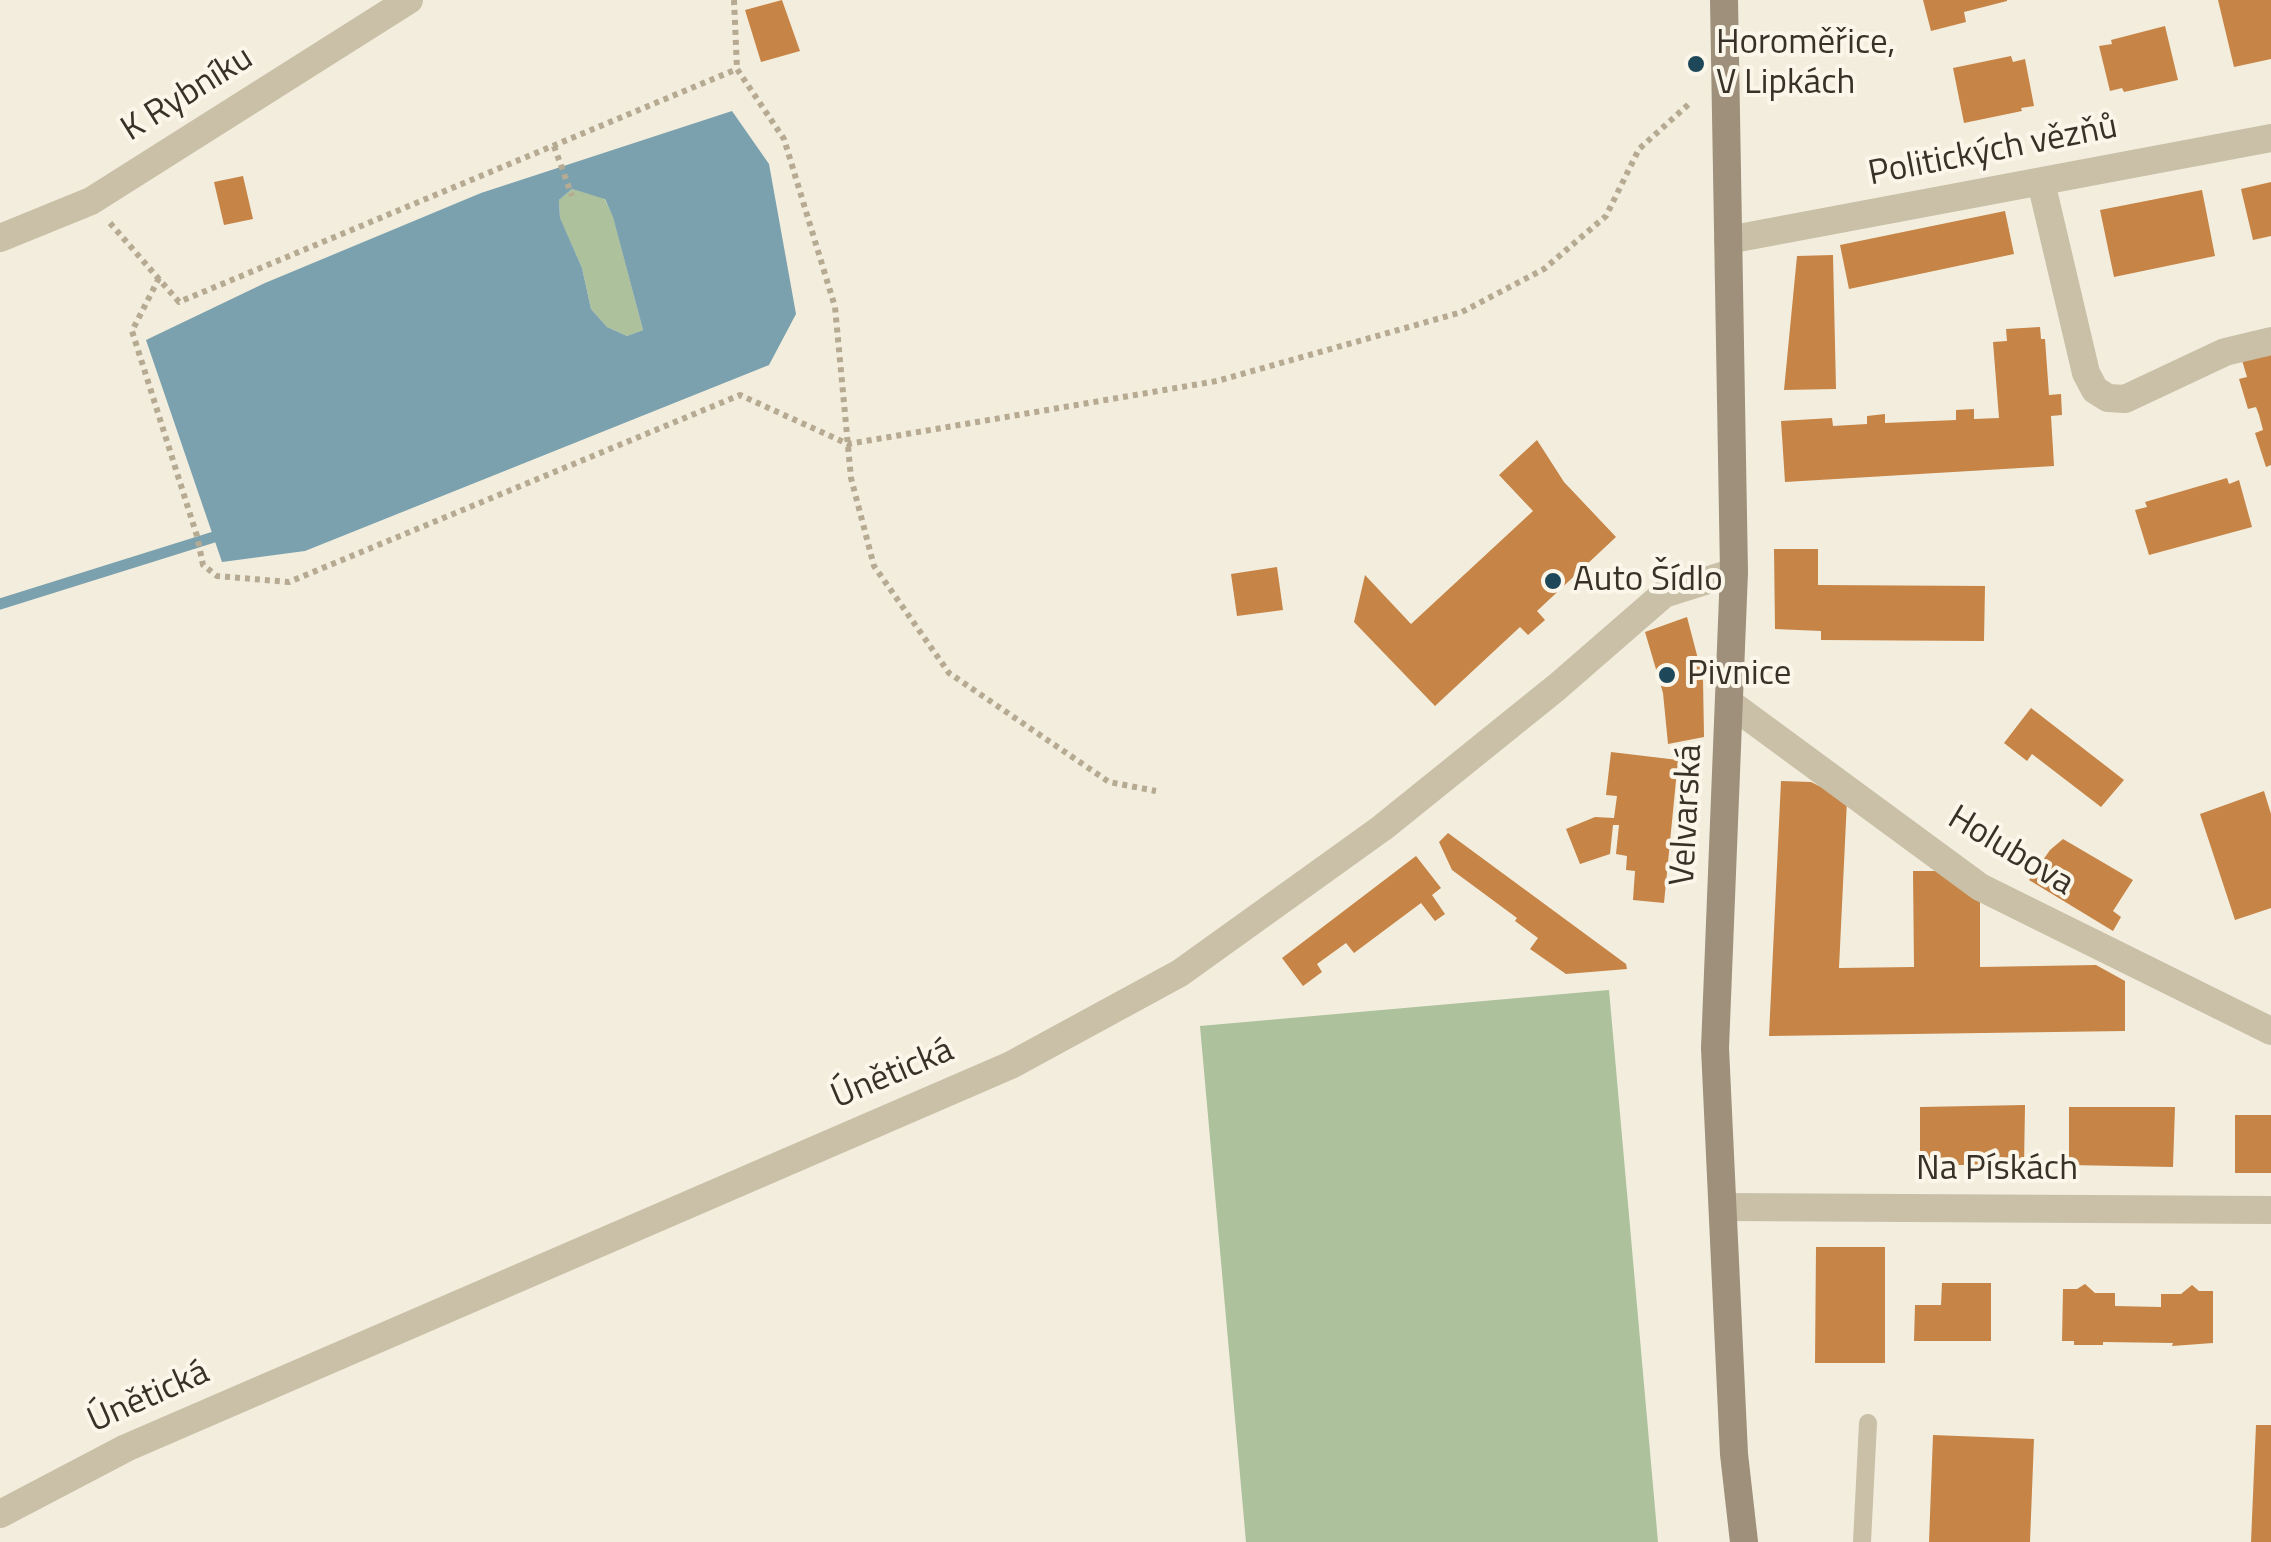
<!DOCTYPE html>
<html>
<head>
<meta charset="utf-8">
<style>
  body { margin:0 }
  canvas { display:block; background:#f2eddc }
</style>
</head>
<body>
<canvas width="2271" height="1542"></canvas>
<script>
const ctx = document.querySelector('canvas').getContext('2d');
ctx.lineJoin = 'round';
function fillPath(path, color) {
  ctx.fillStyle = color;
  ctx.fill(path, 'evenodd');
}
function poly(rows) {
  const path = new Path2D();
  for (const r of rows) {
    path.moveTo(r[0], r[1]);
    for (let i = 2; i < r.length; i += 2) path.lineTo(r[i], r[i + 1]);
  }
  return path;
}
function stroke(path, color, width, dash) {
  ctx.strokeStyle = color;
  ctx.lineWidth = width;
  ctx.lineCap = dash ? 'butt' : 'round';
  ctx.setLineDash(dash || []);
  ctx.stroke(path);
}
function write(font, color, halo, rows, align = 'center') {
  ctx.font = font + ' "Titillium Web",sans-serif';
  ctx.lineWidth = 8;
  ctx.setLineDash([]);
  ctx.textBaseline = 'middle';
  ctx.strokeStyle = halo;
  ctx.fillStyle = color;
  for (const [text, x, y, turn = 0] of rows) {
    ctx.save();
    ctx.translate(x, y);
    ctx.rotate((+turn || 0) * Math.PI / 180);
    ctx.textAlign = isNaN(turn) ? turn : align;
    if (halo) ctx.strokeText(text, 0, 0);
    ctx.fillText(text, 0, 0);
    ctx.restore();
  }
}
const green = poly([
  [572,189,604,198,613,216,643,330,627,336,607,327,591,309,582,268,560,219,559,200],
  [1609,990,1658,1542,1246,1542,1200,1026]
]);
const water = poly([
  [732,111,769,164,796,314,769,365,305,551,222,562,146,340,265,283,481,193],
  [572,189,605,199,613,217,643,330,627,336,607,327,591,309,582,268,560,218,559,200]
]);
const stream = poly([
  [0,604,214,537]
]);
const building = poly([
  [782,0,800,51,761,62,745,10],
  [1923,0,2007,0,2007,1,1964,12,1966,22,1931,31],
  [2218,0,2271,0,2271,59,2234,67],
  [2165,26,2178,80,2124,92,2122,88,2110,91,2099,46,2112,44,2111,40],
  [2011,56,2013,62,2025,59,2034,106,2021,108,2022,111,1964,123,1953,68],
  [243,176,253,219,224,225,214,182],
  [2271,182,2271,236,2253,240,2241,189],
  [2202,190,2215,256,2114,277,2100,210],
  [2005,211,2014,254,1849,289,1840,245],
  [1833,255,1836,389,1784,390,1797,256],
  [2040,327,2041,339,2045,339,2049,395,2061,394,2062,415,2051,416,2054,466,1785,482,1781,421,1832,418,1833,426,1867,424,1867,416,1885,414,1885,423,1956,420,1956,410,1974,409,1974,419,1999,418,1993,342,2007,341,2006,329],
  [2271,348,2271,465,2266,467,2255,433,2263,430,2259,415,2256,407,2248,409,2239,379,2247,377,2241,357],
  [1537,440,1564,482,1616,537,1537,611,1545,620,1528,635,1520,627,1435,706,1354,622,1365,575,1411,624,1533,511,1499,475],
  [2227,478,2229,484,2239,480,2252,527,2149,555,2135,510,2147,507,2145,502],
  [1774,549,1818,549,1818,585,1985,586,1984,641,1821,640,1821,631,1775,629],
  [1277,567,1283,610,1237,616,1231,574],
  [1687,617,1703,678,1704,737,1668,744,1663,693,1645,632],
  [2031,708,2124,780,2101,807,2032,754,2027,761,2004,743],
  [1611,752,1678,760,1664,903,1633,900,1635,871,1626,870,1627,856,1616,854,1619,825,1613,825,1610,854,1580,864,1566,829,1595,817,1614,818,1617,796,1606,795],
  [1781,781,1811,782,1847,800,1839,968,1914,967,1913,871,1952,871,1980,891,1980,967,2096,965,2125,981,2125,1031,1769,1036],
  [2264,791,2271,814,2271,908,2235,920,2200,814],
  [1448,833,1626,964,1627,969,1566,974,1530,949,1538,938,1515,921,1517,918,1452,870,1439,842],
  [2063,839,2133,880,2113,911,2121,917,2113,931,2029,880,2050,850],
  [1416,856,1441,888,1432,895,1445,914,1435,921,1421,903,1354,953,1346,943,1317,964,1322,972,1303,986,1282,958],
  [2025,1105,2024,1165,1920,1165,1920,1107],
  [2069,1107,2175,1107,2173,1167,2069,1165],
  [2235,1115,2271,1115,2271,1173,2235,1173],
  [1816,1247,1885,1247,1885,1363,1815,1363],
  [1942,1283,1991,1283,1991,1341,1914,1341,1915,1305,1941,1305],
  [2085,1284,2095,1293,2115,1293,2115,1306,2161,1307,2161,1294,2181,1294,2192,1285,2199,1291,2213,1291,2213,1343,2172,1346,2173,1343,2103,1342,2103,1345,2074,1345,2074,1341,2062,1341,2063,1289,2077,1289],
  [2256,1425,2271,1425,2271,1542,2251,1542],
  [1933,1435,2034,1439,2030,1542,1929,1542]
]);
const path = poly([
  [734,0,737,69],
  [554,146,572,196],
  [110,223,179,302,737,69,784,139,835,307,851,478,874,566,949,673,1109,782,1156,791],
  [159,278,132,331,197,536,203,565,217,576,289,582,740,395,848,444,1217,381,1462,312,1544,269,1606,216,1639,149,1690,103]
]);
const service = poly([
  [1862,1542,1868,1423]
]);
const minor = poly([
  [2041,182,2086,373,2095,390,2108,398,2125,399,2225,352,2271,341],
  [0,238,91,201,409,0],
  [1728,240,2271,138],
  [1731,704,1980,887,2271,1031],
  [1723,1207,2271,1210]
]);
const tertiary = poly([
  [0,1514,126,1448,1011,1065,1180,973,1382,828,1557,687,1664,594,1734,572]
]);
const secondary = poly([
  [1724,0,1734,572,1715,1048,1734,1454,1744,1542]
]);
const markers = [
  [1696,64,10,"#1e4759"],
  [1553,581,10,"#1e4759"],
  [1667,675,10,"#1e4759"]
];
const poiNames = [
  ["Horoměřice,",1716,44],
  ["V Lipkách",1716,84],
  ["Auto Šídlo",1573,581],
  ["Pivnice",1687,675]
];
const streetNames = [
  ["K Rybníku",188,95,-32],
  ["Politických vězňů",1993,152,-11],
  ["Velvarská",1688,815,-87],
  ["Holubova",2010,852,31],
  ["Únětická",893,1075,-23],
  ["Na Pískách",1997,1170],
  ["Únětická",149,1398,-24]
];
fillPath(green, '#acc19c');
fillPath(water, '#7ba1af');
stroke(stream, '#7ba1af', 11);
fillPath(building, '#c68447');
stroke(path, '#b6aa92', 6, [5, 5]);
stroke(service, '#cac0a8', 18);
stroke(minor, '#cac0a8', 28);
stroke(tertiary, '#cac0a8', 28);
stroke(secondary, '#9e907a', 28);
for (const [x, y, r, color] of markers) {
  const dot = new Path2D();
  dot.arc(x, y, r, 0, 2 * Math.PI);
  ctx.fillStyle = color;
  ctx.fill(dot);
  stroke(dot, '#faf6e9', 4);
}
write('35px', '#373128', '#faf6e9', poiNames, 'left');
write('35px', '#373128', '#faf6e9', streetNames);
</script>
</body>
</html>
